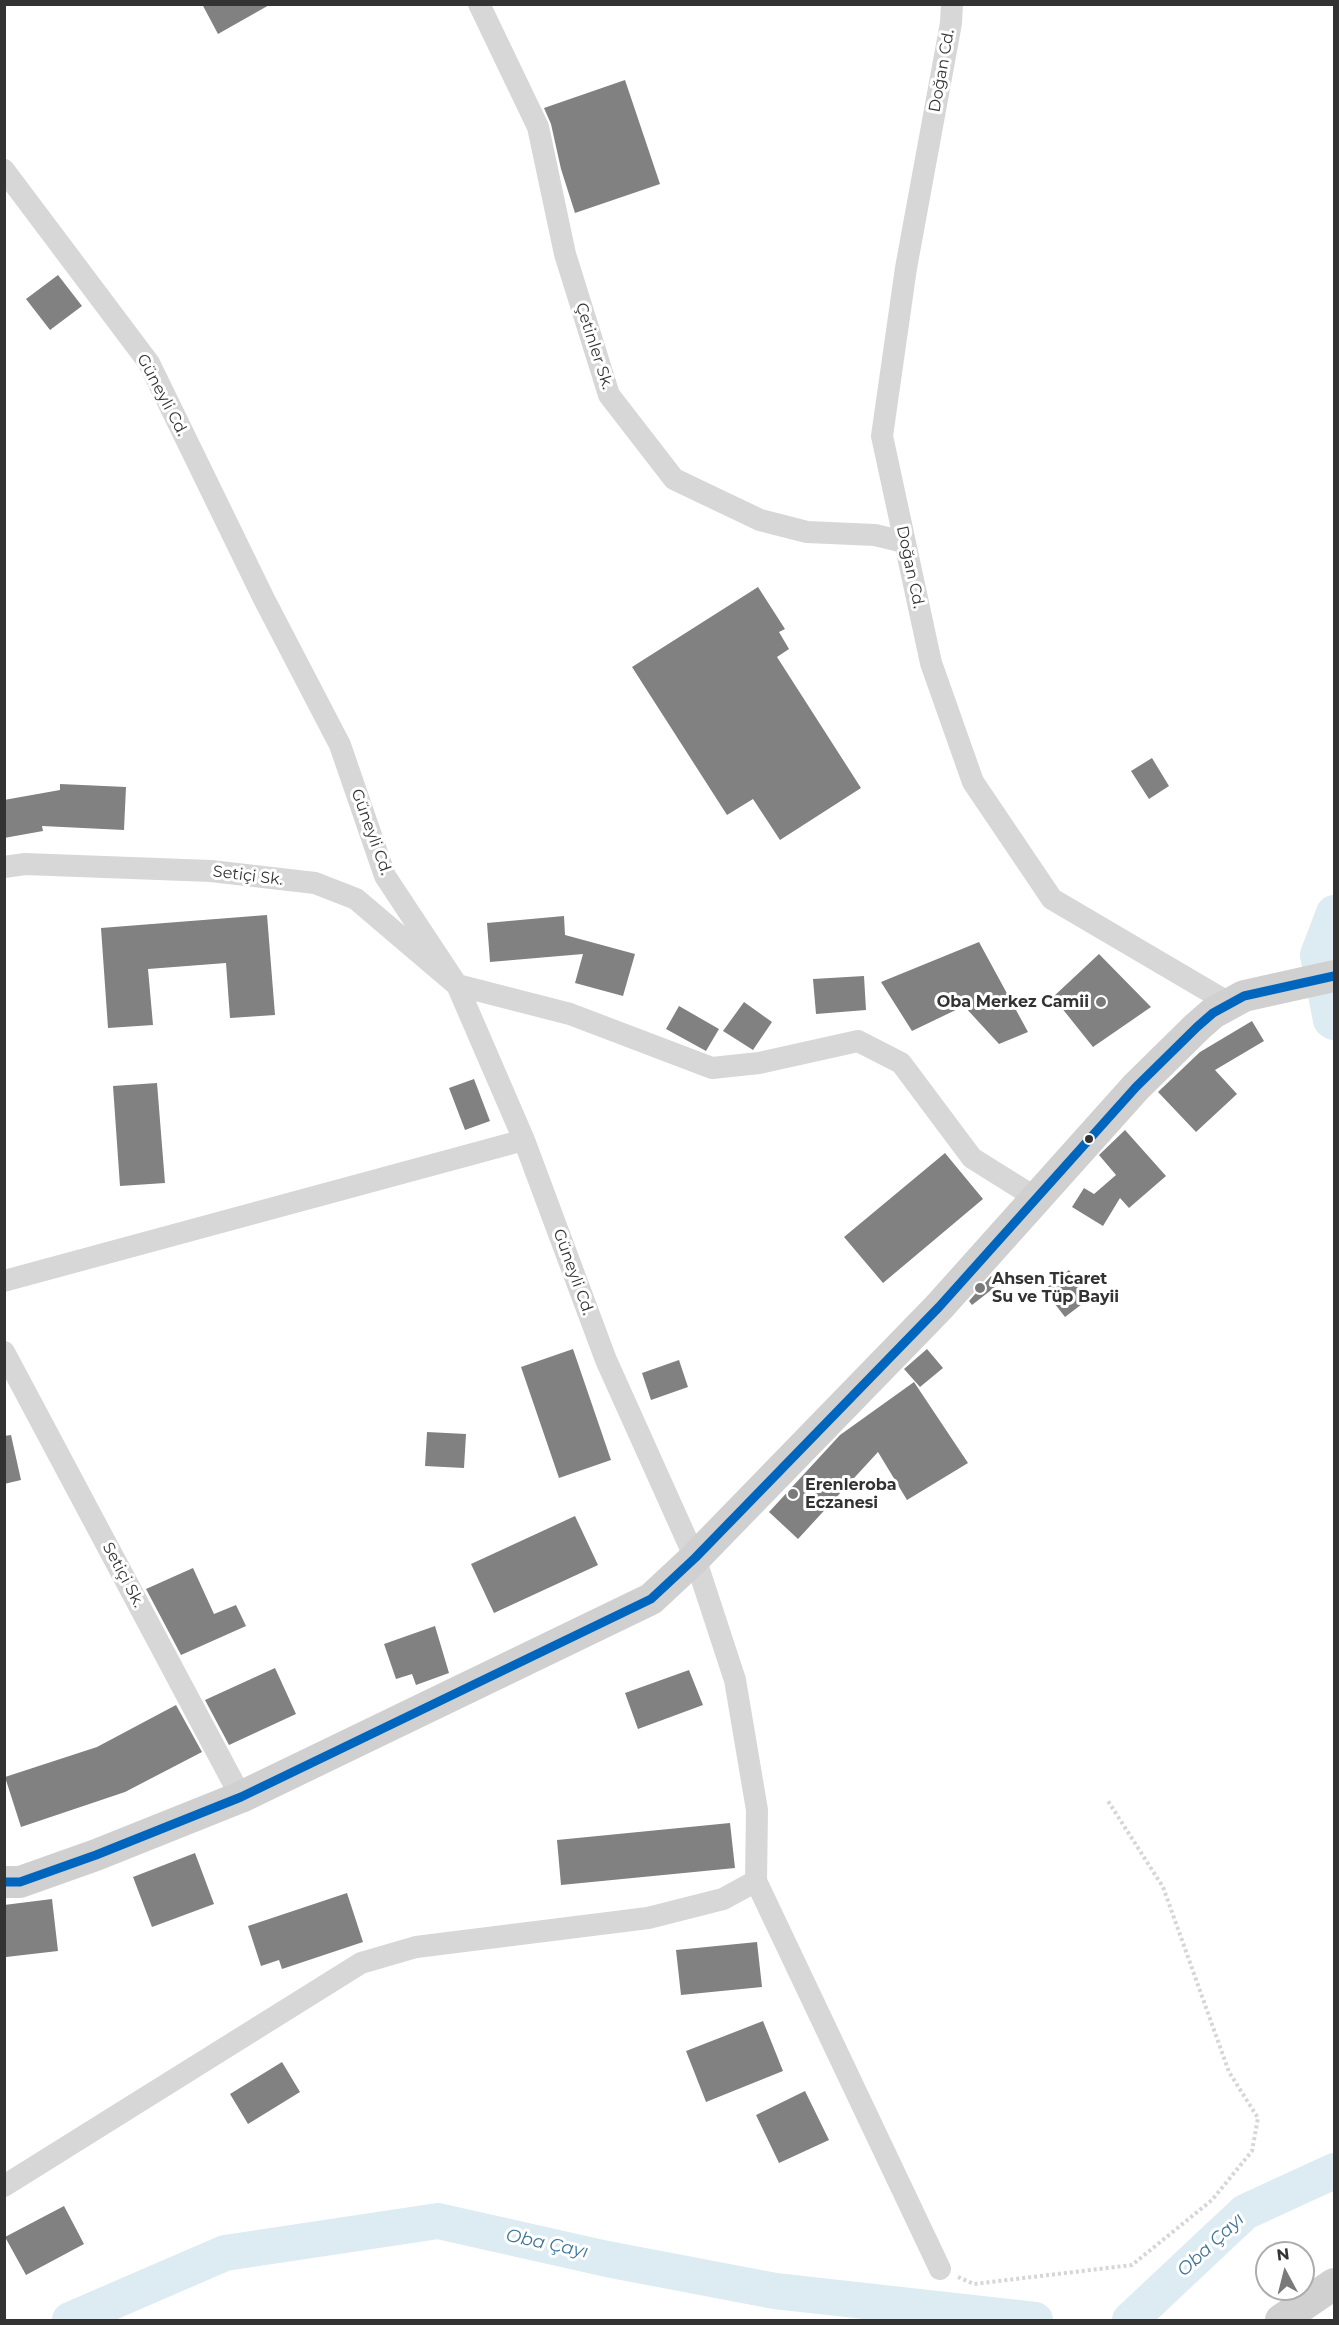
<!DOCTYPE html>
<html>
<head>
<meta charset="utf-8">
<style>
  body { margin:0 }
  #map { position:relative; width:1339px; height:2325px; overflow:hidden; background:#fff; font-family:Montserrat,sans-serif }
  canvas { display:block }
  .frame { position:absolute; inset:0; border:6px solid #333; pointer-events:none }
  .north { position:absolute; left:1255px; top:2241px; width:60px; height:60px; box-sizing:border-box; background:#fff; border:2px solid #adadad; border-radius:50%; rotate:353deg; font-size:16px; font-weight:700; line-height:24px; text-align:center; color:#333 }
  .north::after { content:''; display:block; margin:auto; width:21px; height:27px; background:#7a7a7a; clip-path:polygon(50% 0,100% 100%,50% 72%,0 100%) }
</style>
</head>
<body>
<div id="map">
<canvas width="1339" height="2325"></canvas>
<div class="frame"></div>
<div class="north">N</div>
</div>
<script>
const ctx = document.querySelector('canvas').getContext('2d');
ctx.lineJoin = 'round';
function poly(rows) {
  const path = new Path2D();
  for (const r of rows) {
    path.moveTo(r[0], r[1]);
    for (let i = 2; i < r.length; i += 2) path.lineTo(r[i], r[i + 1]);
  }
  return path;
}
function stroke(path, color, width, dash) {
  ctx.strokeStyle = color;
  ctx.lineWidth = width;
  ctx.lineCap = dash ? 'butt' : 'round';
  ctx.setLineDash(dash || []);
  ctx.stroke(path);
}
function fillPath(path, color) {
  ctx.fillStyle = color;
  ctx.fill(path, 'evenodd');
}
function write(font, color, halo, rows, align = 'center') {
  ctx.font = font + ' Montserrat,sans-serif';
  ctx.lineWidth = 6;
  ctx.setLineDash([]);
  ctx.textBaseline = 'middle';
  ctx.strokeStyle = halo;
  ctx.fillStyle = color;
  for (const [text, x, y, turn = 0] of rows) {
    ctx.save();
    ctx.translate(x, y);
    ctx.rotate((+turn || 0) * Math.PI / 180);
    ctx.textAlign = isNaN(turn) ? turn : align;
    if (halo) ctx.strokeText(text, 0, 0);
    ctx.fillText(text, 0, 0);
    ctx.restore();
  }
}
const river = poly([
  [1334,913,1318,955,1331,1020,1334,1022],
  [70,2320,225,2253,438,2221,607,2259,775,2291,1035,2320],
  [1130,2320,1245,2212,1334,2171]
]);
const building = poly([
  [202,4,271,4,218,34],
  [625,80,660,184,575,213,561,169,551,124,544,108],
  [58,275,82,306,50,330,26,299],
  [758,587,785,629,779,632,789,649,777,657,861,788,780,840,753,799,727,815,632,667],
  [1152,758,1169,786,1149,799,1131,771],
  [60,784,126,787,124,830,42,826,43,831,4,838,4,800,60,790],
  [267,915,275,1015,230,1018,226,963,148,969,153,1025,108,1028,101,928],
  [564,916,565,935,635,954,623,996,575,983,583,954,490,962,487,923],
  [979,942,1028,1032,999,1044,964,1006,912,1031,881,982],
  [1099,954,1151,1007,1093,1047,1053,997],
  [864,976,866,1010,816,1014,813,979],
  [744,1002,772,1022,753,1050,723,1031],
  [679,1006,719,1029,706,1051,666,1029],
  [1252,1021,1264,1041,1215,1070,1237,1094,1196,1132,1158,1092,1200,1052],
  [474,1079,490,1121,465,1130,449,1088],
  [157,1083,165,1183,120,1186,113,1086],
  [1125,1130,1166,1176,1129,1208,1120,1198,1103,1226,1072,1207,1084,1188,1094,1194,1116,1175,1099,1155],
  [945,1153,983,1199,883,1283,844,1237],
  [1069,1270,1090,1298,1065,1317,1044,1290],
  [991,1276,999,1284,972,1305,969,1301],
  [573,1349,611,1460,559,1478,521,1367],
  [927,1349,943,1368,920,1387,904,1369],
  [679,1360,688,1387,651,1400,642,1373],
  [914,1382,968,1463,907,1500,878,1452,798,1539,769,1512,840,1435],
  [427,1432,466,1434,464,1468,425,1466],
  [11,1435,21,1480,4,1484,4,1436],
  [575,1516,598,1565,494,1613,471,1564],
  [193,1568,214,1614,236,1605,246,1626,181,1655,146,1589],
  [435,1626,449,1673,416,1685,412,1674,396,1679,384,1644],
  [275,1668,296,1714,229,1745,205,1700],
  [689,1670,703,1705,638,1729,625,1693],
  [176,1705,202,1752,125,1792,21,1827,5,1777,97,1747],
  [730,1823,735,1868,561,1885,557,1840],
  [195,1853,214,1904,152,1927,133,1877],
  [347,1893,363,1942,282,1969,279,1960,261,1966,248,1926],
  [52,1899,58,1951,6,1957,4,1905],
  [757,1942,762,1987,681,1995,676,1950],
  [763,2021,783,2071,706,2102,686,2051],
  [282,2062,300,2092,248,2124,230,2094],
  [805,2091,829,2140,779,2163,756,2115],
  [64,2206,84,2244,26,2275,5,2237]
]);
const path = poly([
  [958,2277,974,2284,1132,2265,1212,2200,1252,2151,1258,2118,1229,2072,1163,1887,1108,1801]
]);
const street = poly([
  [479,4,538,127,565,254,609,395,674,479,760,520,807,532,875,535,904,542],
  [952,4,951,23,906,268,882,436,931,663,973,782,1052,899,1229,1003],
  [4,170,149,363,264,599,340,745,385,876,457,985,524,1140,606,1360,695,1558,735,1680,757,1810,756,1881,723,1899,648,1918,416,1947,361,1963,4,2186],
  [4,867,25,864,211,871,315,883,356,899,457,985,570,1014,712,1068,759,1063,858,1041,901,1063,972,1158,1036,1198],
  [4,1281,524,1140],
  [4,1352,241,1797],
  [756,1881,940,2269]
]);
const secondary = poly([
  [4,1882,20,1882,96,1855,241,1797,651,1599,695,1558,939,1307,1136,1087,1197,1027,1213,1013,1244,996,1334,976],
  [1281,2320,1334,2284]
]);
const bus1 = poly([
  [4,1882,20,1882,96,1855,241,1797,651,1599,695,1558,939,1307,1136,1087,1197,1027,1213,1013,1244,996,1334,976]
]);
const markers = [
  [1101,1002,6,"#7a7a7a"],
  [1089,1139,5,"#333"],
  [980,1288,6,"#7a7a7a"],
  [793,1494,6,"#7a7a7a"]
];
const streetNames = [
  ["Doğan Cd.",942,71,-80],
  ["Çetinler Sk.",594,346,72],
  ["Güneyli Cd.",162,395,62],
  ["Doğan Cd.",910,567,78],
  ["Güneyli Cd.",371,832,70],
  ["Setiçi Sk.",248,876,7],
  ["Güneyli Cd.",573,1272,70],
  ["Setiçi Sk.",123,1575,62]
];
const poiNames = [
  ["Oba Merkez Camii",1089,1002,"right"],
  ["Ahsen Ticaret",992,1279],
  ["Su ve Tüp Bayii",992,1297],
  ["Erenleroba",805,1485],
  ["Eczanesi",805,1503]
];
const waterNames = [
  ["Oba Çayı",547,2244,12],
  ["Oba Çayı",1211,2245,-43]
];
stroke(river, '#ddebf3', 36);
fillPath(building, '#818181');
stroke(path, '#d6d6d6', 4, [3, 3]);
stroke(street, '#d7d7d7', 22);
stroke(secondary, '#d0d0d0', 32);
stroke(bus1, '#0065bd', 9);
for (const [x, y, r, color] of markers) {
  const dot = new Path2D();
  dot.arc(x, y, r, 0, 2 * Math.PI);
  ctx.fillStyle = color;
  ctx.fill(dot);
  stroke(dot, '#fff', 2);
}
write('16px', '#333', '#fff', streetNames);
write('bold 16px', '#333', '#fff', poiNames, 'left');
write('italic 18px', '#3f7597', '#fff', waterNames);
</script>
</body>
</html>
